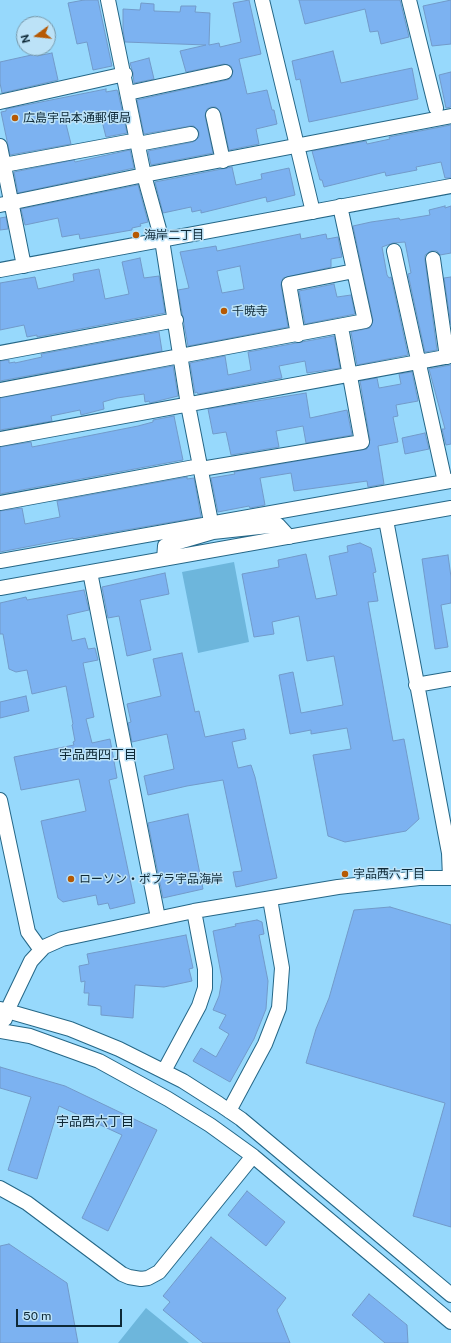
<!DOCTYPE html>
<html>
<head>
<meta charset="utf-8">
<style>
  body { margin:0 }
  #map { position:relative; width:451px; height:1343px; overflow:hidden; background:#97d9fc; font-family:"Public Sans",sans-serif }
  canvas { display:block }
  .north { position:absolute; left:16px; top:16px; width:40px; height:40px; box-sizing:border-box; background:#bce2f7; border:1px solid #7698aa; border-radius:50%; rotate:255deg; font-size:11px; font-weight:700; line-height:16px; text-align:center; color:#0e2937 }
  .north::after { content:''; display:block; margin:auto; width:14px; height:18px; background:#b65903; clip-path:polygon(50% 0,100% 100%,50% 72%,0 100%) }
  .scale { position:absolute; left:16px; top:1309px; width:106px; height:18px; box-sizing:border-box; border:2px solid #0e2937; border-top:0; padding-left:5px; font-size:12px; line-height:14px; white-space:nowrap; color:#0e2937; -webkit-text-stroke:3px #bce2f7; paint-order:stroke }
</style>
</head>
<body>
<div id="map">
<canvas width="451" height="1343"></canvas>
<div class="north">N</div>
<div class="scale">50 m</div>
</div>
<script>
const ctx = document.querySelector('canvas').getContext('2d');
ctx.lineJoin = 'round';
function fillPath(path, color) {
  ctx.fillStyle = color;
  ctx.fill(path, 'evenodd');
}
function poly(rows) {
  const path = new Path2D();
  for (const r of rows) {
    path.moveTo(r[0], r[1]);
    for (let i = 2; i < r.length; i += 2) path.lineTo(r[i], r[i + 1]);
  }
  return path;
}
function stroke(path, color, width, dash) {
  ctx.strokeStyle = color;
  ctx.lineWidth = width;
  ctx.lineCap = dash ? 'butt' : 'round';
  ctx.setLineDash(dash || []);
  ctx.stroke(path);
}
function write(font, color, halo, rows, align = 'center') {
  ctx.font = font + ' "Public Sans","Noto Sans JP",sans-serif';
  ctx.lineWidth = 3;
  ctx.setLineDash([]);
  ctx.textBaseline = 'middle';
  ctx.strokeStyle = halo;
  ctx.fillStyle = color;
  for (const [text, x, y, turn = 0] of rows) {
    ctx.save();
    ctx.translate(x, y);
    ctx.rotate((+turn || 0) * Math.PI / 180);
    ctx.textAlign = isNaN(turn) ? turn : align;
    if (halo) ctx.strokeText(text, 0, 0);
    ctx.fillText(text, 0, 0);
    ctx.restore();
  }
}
const green = poly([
  [234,562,249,642,198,653,182,572],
  [146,1308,189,1343,118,1343]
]);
const building = poly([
  [84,0,98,0,112,66,93,70,87,42,77,44,68,3,84,0],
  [249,0,261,54,239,59,247,94,267,90,272,110,274,110,277,124,256,129,259,144,229,150,221,113,216,107,211,107,207,109,205,116,213,153,151,165,148,151,193,142,199,137,199,132,194,126,190,126,144,134,137,100,227,80,231,78,233,71,231,66,224,64,186,72,180,51,206,45,125,42,123,30,123,9,140,10,141,3,154,4,154,11,180,12,181,6,196,6,195,12,210,13,209,45,219,43,220,47,241,42,233,3,249,0],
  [299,0,400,0,409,37,381,44,378,31,370,32,365,9,305,24,299,0],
  [451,0,451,44,432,46,423,6,451,0],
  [333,51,341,83,412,68,418,99,309,122,300,79,296,80,292,61,333,51],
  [52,53,58,80,2,93,0,83,0,62,36,54,37,56,52,53],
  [149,58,154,79,134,83,133,73,130,63,149,58],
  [451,72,451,107,446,108,439,75,451,72],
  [106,89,106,92,117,90,118,92,127,133,106,137,100,113,65,120,71,144,10,155,1,112,6,111,6,109,106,89],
  [451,125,451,178,445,178,441,162,416,167,417,170,386,176,385,172,324,187,322,180,320,180,312,151,366,141,367,144,390,139,389,137,451,125],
  [130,150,134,168,18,193,14,172,74,160,75,162,130,150],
  [232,167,236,185,262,179,261,174,289,168,295,195,267,202,266,197,201,213,201,210,192,212,191,207,163,213,155,182,232,167],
  [138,185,148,222,140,224,141,226,132,228,132,230,80,239,79,234,62,237,58,218,25,225,21,209,138,185],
  [445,206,445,208,451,206,451,253,440,255,437,251,431,251,425,255,425,260,437,350,425,352,408,274,411,273,405,242,393,243,382,247,387,275,389,278,391,277,408,355,357,365,351,332,370,328,373,320,353,226,371,222,399,218,400,220,430,215,429,210,445,206],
  [6,217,8,229,0,230,0,218,6,217],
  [300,234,301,239,326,234,327,239,338,237,342,257,331,259,331,267,283,278,281,285,288,327,188,346,178,290,189,288,180,252,216,246,217,251,300,234],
  [240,266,244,289,222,293,217,271,240,266],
  [140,258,144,278,159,276,165,313,37,337,37,335,27,337,24,325,0,330,0,283,35,277,38,289,74,281,73,274,99,269,105,299,129,294,122,262,140,258],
  [451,277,451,325,444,278,451,277],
  [334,284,337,297,351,295,355,314,305,324,299,291,334,284],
  [159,332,162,351,0,381,0,361,9,360,9,363,15,362,15,363,42,357,41,354,159,332],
  [334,336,340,368,307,373,305,361,279,366,282,378,198,394,197,392,195,393,190,363,225,356,228,375,251,370,248,352,334,336],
  [451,365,451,444,446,445,442,429,445,429,429,369,451,365],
  [173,366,178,396,150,403,149,401,145,402,144,394,117,398,103,402,104,409,81,415,80,410,51,416,52,421,0,430,0,398,173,366],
  [412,372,418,401,396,405,398,416,393,417,398,442,378,446,384,484,368,487,367,481,294,491,291,473,260,478,265,505,250,508,249,506,218,512,211,478,235,474,234,472,367,449,370,440,360,381,377,378,379,388,401,384,399,374,412,372],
  [306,393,310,418,347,410,352,435,306,443,303,426,276,431,279,447,231,455,226,432,213,434,208,409,306,393],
  [174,416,183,460,0,494,0,447,31,442,32,447,138,426,153,422,153,420,174,416],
  [425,433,429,449,405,454,402,438,425,433],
  [187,477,187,479,194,478,201,517,73,539,73,538,0,552,0,511,22,508,25,524,60,517,57,501,187,477],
  [360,543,371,548,376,572,373,573,378,601,368,602,393,741,404,739,419,819,406,831,345,842,328,836,313,755,351,749,347,728,311,734,311,730,290,734,279,675,293,672,301,713,343,705,334,656,307,661,299,616,272,622,274,634,254,637,242,574,279,567,278,560,306,554,316,599,337,595,329,556,348,552,347,546,360,543],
  [448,555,451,577,451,603,441,605,448,647,435,649,422,559,448,555],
  [165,573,169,594,140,600,151,650,127,656,119,616,108,618,102,587,165,573],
  [84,590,89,610,67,615,72,641,85,638,88,649,95,648,98,660,83,663,94,717,86,719,92,743,110,739,117,778,109,780,135,903,110,909,108,903,98,905,96,895,63,902,58,898,41,821,86,811,79,779,21,790,14,757,74,745,73,742,75,741,72,725,73,724,66,686,32,694,27,670,16,672,9,669,3,634,0,634,0,603,26,597,27,600,84,590],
  [182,653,195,712,199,711,205,737,244,729,246,739,232,742,238,768,251,765,255,777,277,878,236,887,233,872,242,871,223,780,187,786,148,795,144,776,174,769,167,734,132,742,128,723,131,722,127,704,161,696,153,659,182,653],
  [26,696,29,711,0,718,0,702,26,696],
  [188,814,203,889,163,898,148,823,188,814],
  [390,907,451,925,451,1227,413,1216,445,1103,306,1063,316,1029,329,998,354,910,390,907],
  [257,920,262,922,264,934,259,935,268,981,266,1009,254,1039,230,1082,193,1061,201,1048,216,1057,229,1034,219,1028,226,1015,213,1010,219,996,222,979,213,931,236,926,235,924,257,920],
  [186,935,193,968,189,969,192,981,164,987,135,985,133,1018,101,1015,101,1006,88,1005,89,993,84,993,85,981,81,982,79,966,89,964,87,954,186,935],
  [0,1067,65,1086,157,1130,108,1231,82,1218,122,1135,59,1106,37,1179,8,1170,31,1097,0,1088,0,1067],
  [247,1191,285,1222,266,1246,228,1215,247,1191],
  [211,1237,286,1298,277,1310,290,1343,203,1343,163,1310,170,1302,163,1296,211,1237],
  [9,1244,67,1283,78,1343,0,1343,0,1246,9,1244],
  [369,1294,407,1325,408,1343,385,1343,352,1315,369,1294]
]);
const minor = poly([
  [108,0,144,175,162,240,188,405,213,532],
  [262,0,313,212],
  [409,0,436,108],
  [128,93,225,72],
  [0,102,125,74],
  [213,115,223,161],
  [138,144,191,134],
  [0,146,24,266],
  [4,165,138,140],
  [0,205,144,175,451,116],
  [394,251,445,482],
  [433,259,447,357],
  [0,270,451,186],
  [298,335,289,284,354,271],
  [0,353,176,320],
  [0,390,365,321,340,206],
  [0,439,451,356],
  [201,469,362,442,341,327],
  [0,503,200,466],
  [386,520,449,853,450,878],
  [164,559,165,546,213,532,278,525,289,537],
  [0,561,451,481],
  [90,572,158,918],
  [0,588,451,508],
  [416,685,451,679],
  [0,800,28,932,41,950],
  [0,1009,70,1029,119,1049,183,1081,219,1104,241,1119,451,1295],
  [5,1019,7,1011,31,961,44,947,62,939,194,911,338,887,419,878,451,878],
  [0,1031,30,1036,99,1061,168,1099,210,1125,253,1156,451,1322],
  [164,1071,199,1006,205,988,205,969,194,911],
  [229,1111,265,1044,279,1008,282,968,270,899],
  [0,1188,27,1203,122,1274,129,1277,141,1279,148,1278,159,1272,253,1156]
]);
const markers = [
  [15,118,4,"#b65903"],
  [136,235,4,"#b65903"],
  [224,311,4,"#b65903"],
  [345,874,4,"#b65903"],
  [71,879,4,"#b65903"]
];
const poiNames = [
  ["広島宇品本通郵便局",23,118],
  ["海岸二丁目",144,235],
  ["千暁寺",232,311],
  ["宇品西六丁目",353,874],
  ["ローソン・ポプラ宇品海岸",79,879]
];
const neighbourhoodNames = [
  ["宇品西四丁目",98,755],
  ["宇品西六丁目",95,1122]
];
fillPath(green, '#6db6dc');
fillPath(building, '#7cb2f1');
stroke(building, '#729ac9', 1);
stroke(minor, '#256787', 16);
stroke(minor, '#fff', 14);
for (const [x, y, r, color] of markers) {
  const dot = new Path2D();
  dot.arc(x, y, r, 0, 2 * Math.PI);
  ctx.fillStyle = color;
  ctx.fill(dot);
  stroke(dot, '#bce2f7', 1.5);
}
write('12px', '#0e2937', '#bce2f7', poiNames, 'left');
write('13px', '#0e2937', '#bce2f7', neighbourhoodNames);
</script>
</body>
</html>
